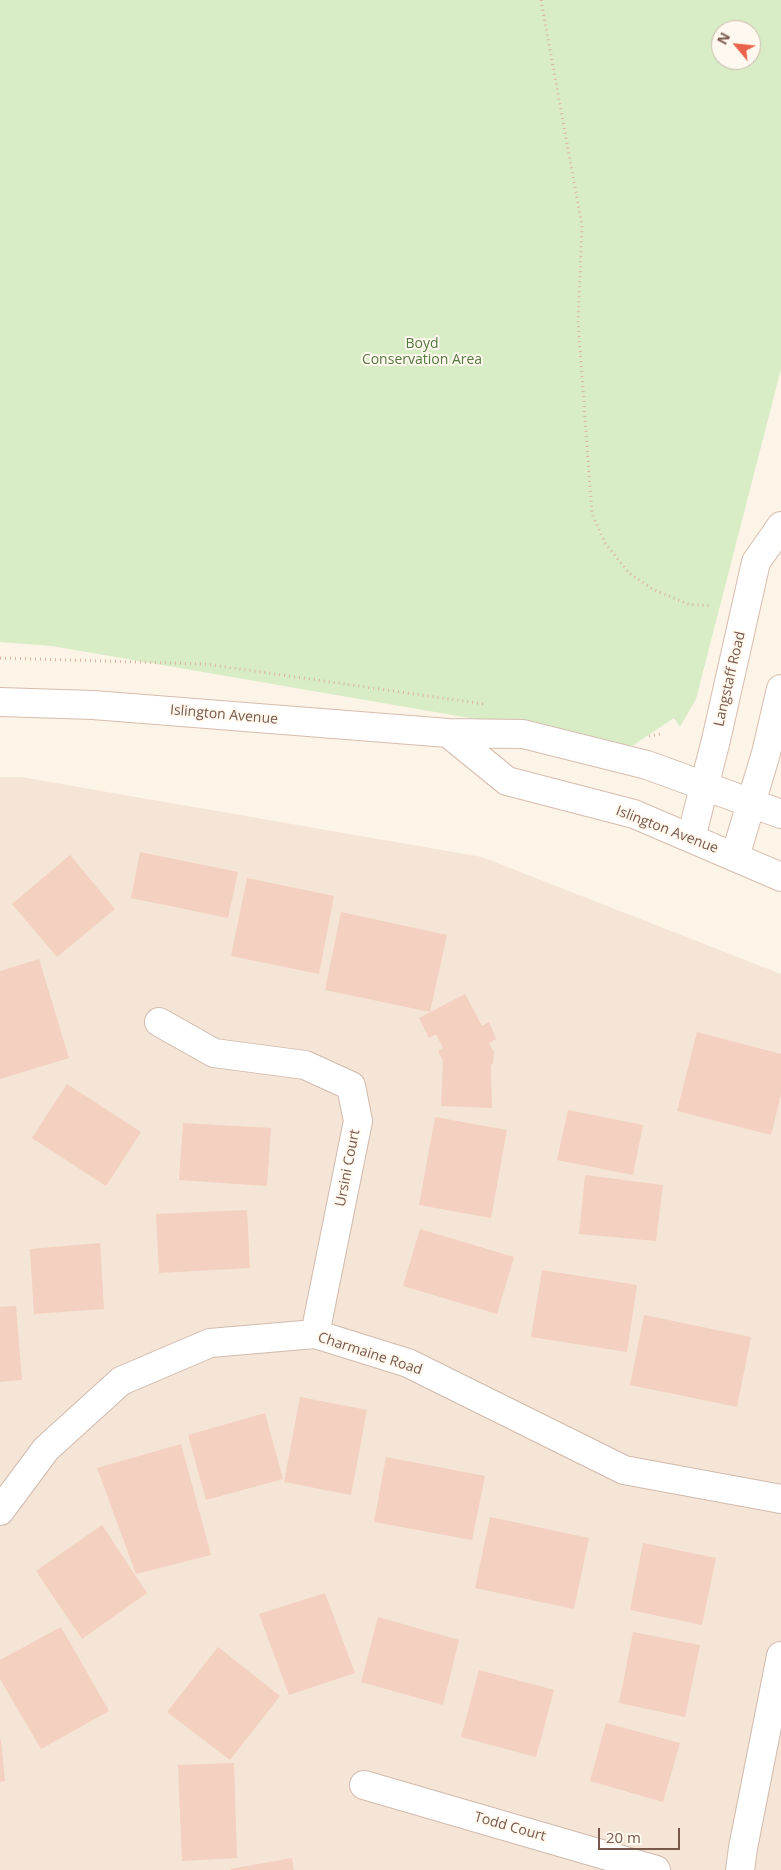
<!DOCTYPE html>
<html>
<head>
<meta charset="utf-8">
<style>
  body { margin:0 }
  #map { position:relative; width:781px; height:1870px; overflow:hidden; background:#fdf4e8; font-family:"Open Sans",sans-serif }
  canvas { display:block }
  .north { position:absolute; left:711px; top:20px; width:50px; height:50px; box-sizing:border-box; background:#fff8ef; border:1px solid #c9b8ad; border-radius:50%; rotate:298deg; font-size:14px; font-weight:700; line-height:20px; text-align:center; color:#79584b }
  .north::after { content:''; display:block; margin:auto; width:18px; height:22px; background:#ea644b; clip-path:polygon(50% 0,100% 100%,50% 72%,0 100%) }
  .scale { position:absolute; left:598px; top:1828px; width:82px; height:22px; box-sizing:border-box; border:2px solid #79584b; border-top:0; padding-left:6px; font-size:15px; line-height:18px; white-space:nowrap; color:#79584b; -webkit-text-stroke:4px #fff8ef; paint-order:stroke }
</style>
</head>
<body>
<div id="map">
<canvas width="781" height="1870"></canvas>
<div class="north">N</div>
<div class="scale">20 m</div>
</div>
<script>
const ctx = document.querySelector('canvas').getContext('2d');
ctx.lineJoin = 'round';
function fillPath(path, color) {
  ctx.fillStyle = color;
  ctx.fill(path, 'evenodd');
}
function poly(rows) {
  const path = new Path2D();
  for (const r of rows) {
    path.moveTo(r[0], r[1]);
    for (let i = 2; i < r.length; i += 2) path.lineTo(r[i], r[i + 1]);
  }
  return path;
}
function stroke(path, color, width, dash) {
  ctx.strokeStyle = color;
  ctx.lineWidth = width;
  ctx.lineCap = dash ? 'butt' : 'round';
  ctx.setLineDash(dash || []);
  ctx.stroke(path);
}
function write(font, color, halo, rows, align = 'center') {
  ctx.font = font + ' "Open Sans",sans-serif';
  ctx.lineWidth = 4;
  ctx.setLineDash([]);
  ctx.textBaseline = 'middle';
  ctx.strokeStyle = halo;
  ctx.fillStyle = color;
  for (const [text, x, y, turn = 0] of rows) {
    ctx.save();
    ctx.translate(x, y);
    ctx.rotate((+turn || 0) * Math.PI / 180);
    ctx.textAlign = isNaN(turn) ? turn : align;
    if (halo) ctx.strokeText(text, 0, 0);
    ctx.fillText(text, 0, 0);
    ctx.restore();
  }
}
const residential = poly([
  [0,777,21,777,482,857,781,974,781,1870,0,1870]
]);
const green = poly([
  [0,0,781,0,781,369,696,699,680,727,674,718,632,746,52,646,0,642],
  [721,30,751,30,751,60,721,60]
]);
const building = poly([
  [140,852,238,872,228,918,131,898],
  [70,855,115,909,57,957,12,904],
  [247,878,334,896,319,974,231,956],
  [341,912,447,935,430,1012,325,990],
  [39,959,69,1058,0,1079,0,971],
  [465,994,482,1026,489,1022,496,1039,489,1043,494,1052,493,1064,491,1065,492,1108,441,1106,443,1061,438,1051,443,1048,436,1034,429,1038,419,1018],
  [697,1032,781,1054,781,1094,771,1135,677,1111],
  [67,1084,141,1132,106,1186,32,1138],
  [568,1110,643,1125,633,1175,557,1160],
  [435,1117,507,1130,491,1218,419,1205],
  [183,1123,271,1128,267,1186,179,1180],
  [585,1175,663,1185,656,1241,579,1234],
  [247,1210,250,1268,159,1273,156,1214],
  [420,1229,514,1257,497,1314,403,1286],
  [100,1243,104,1309,34,1314,30,1249],
  [542,1270,637,1285,627,1352,531,1337],
  [16,1306,22,1380,0,1382,0,1307],
  [644,1315,751,1337,737,1407,630,1385],
  [300,1397,367,1410,351,1495,284,1482],
  [265,1413,283,1479,206,1500,188,1435],
  [181,1444,211,1555,136,1574,97,1468],
  [386,1457,485,1476,472,1540,374,1522],
  [490,1517,589,1538,574,1609,475,1588],
  [102,1525,147,1593,82,1639,36,1571],
  [643,1543,716,1558,702,1625,630,1610],
  [325,1593,355,1673,289,1695,259,1614],
  [378,1617,459,1640,443,1705,361,1682],
  [61,1627,109,1711,41,1749,0,1679,0,1660],
  [633,1632,700,1645,685,1717,619,1703],
  [218,1647,280,1696,230,1760,167,1712],
  [479,1670,554,1690,536,1757,461,1737],
  [606,1723,680,1743,663,1802,590,1781],
  [0,1740,1,1740,5,1781,0,1782],
  [234,1763,237,1858,182,1861,178,1765],
  [292,1858,294,1870,230,1870,230,1869]
]);
const path = poly([
  [541,0,582,226,578,322,592,514,605,543,629,573,654,590,688,604,711,606],
  [0,658,205,664,484,704],
  [649,736,661,734]
]);
const minor = poly([
  [159,1022,214,1053,305,1065,351,1086,358,1121,315,1334],
  [0,1511,46,1449,121,1381,210,1343,315,1334,408,1363,624,1470,781,1499],
  [364,1785,656,1870],
  [740,1870,743,1848,781,1656]
]);
const secondary = poly([
  [0,702,93,705,448,733,523,734,647,765,781,814],
  [448,733,507,781,634,814,781,877],
  [691,838,716,740,756,562,781,526],
  [735,857,766,753,781,689]
]);
const parkNames = [
  ["Boyd",422,344],
  ["Conservation Area",422,360]
];
const streetNames = [
  ["Langstaff Road",730,679,-77],
  ["Islington Avenue",224,715,5],
  ["Islington Avenue",667,830,21],
  ["Ursini Court",348,1168,-79],
  ["Charmaine Road",370,1354,18],
  ["Todd Court",510,1827,16]
];
fillPath(residential, '#f5e5d6');
fillPath(green, '#d8ecc6');
fillPath(building, '#f3d0bf');
stroke(minor, '#d0baad', 30);
stroke(secondary, '#d6bcad', 30);
stroke(path, '#d9b3a1', 3, [1, 4]);
stroke(minor, '#fff', 28);
stroke(secondary, '#fff', 28);
write('14px', '#54793f', '#fff8ef', parkNames);
write('14px', '#79584b', '#fff8ef', streetNames);
</script>
</body>
</html>
